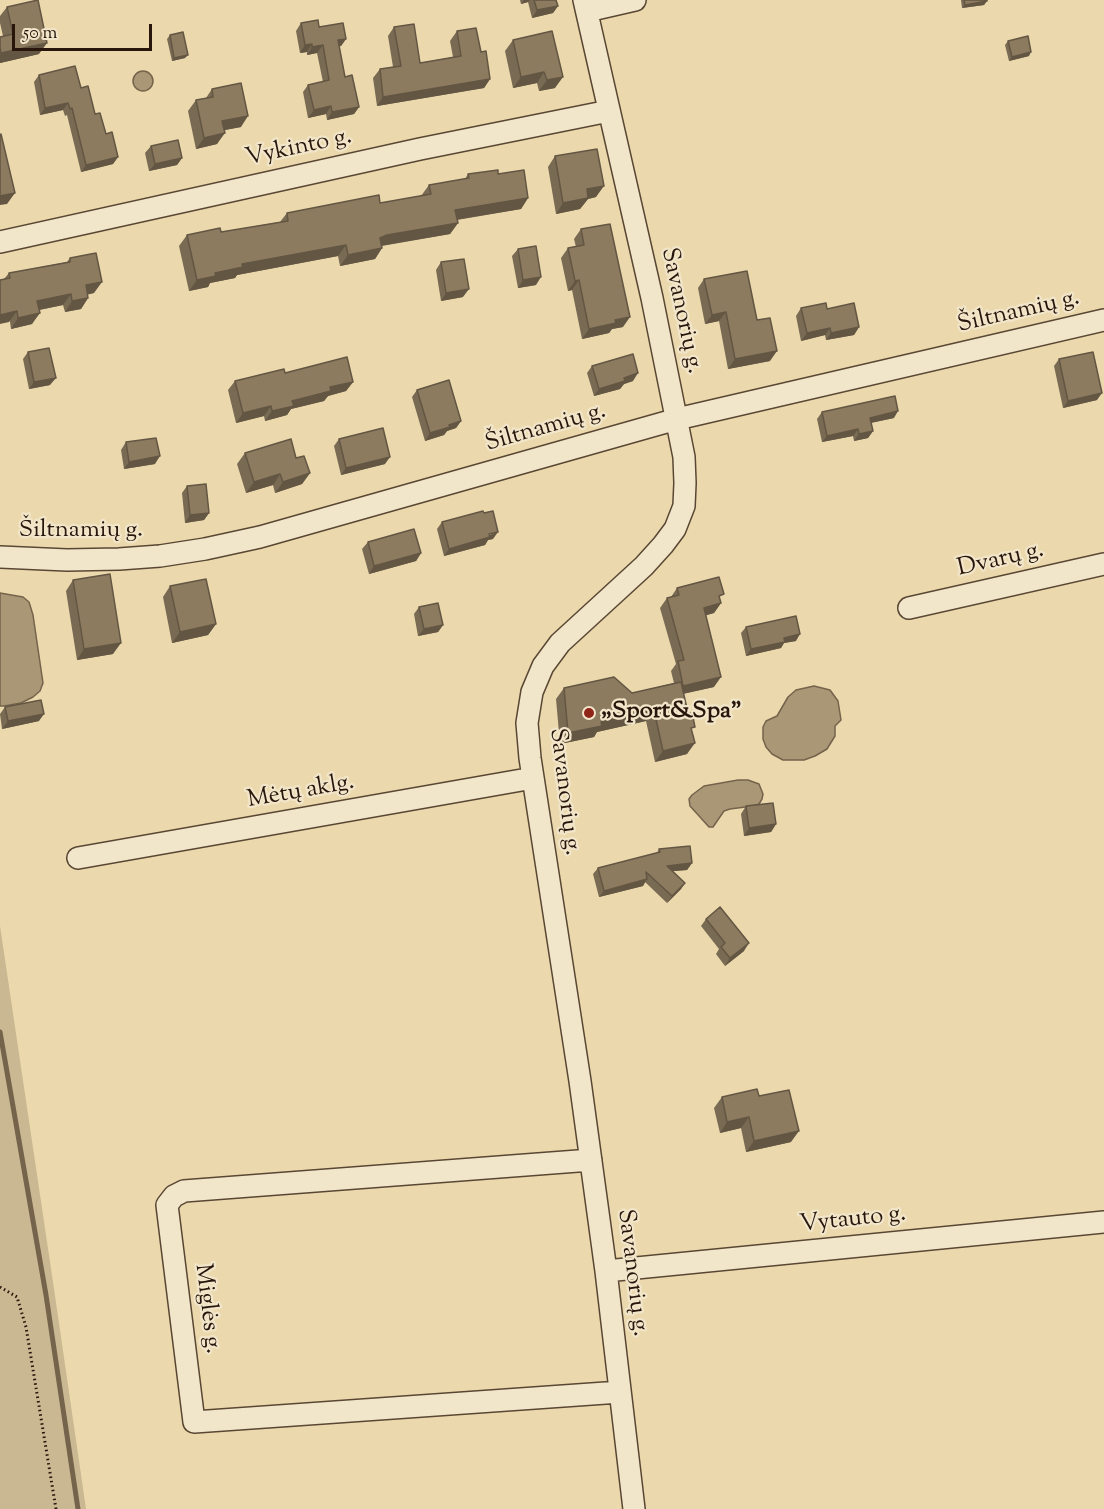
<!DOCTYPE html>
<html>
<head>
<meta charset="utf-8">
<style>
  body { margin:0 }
  #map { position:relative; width:1104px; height:1509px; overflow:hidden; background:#ebd9ad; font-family:"Sorts Mill Goudy",serif }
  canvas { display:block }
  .scale { position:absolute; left:12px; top:24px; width:140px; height:27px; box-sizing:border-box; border:3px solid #28160c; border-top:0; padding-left:8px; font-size:18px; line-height:21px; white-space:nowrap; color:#28160c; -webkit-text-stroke:4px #f2e6ca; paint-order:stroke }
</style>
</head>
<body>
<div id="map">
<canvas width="1104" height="1509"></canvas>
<div class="scale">50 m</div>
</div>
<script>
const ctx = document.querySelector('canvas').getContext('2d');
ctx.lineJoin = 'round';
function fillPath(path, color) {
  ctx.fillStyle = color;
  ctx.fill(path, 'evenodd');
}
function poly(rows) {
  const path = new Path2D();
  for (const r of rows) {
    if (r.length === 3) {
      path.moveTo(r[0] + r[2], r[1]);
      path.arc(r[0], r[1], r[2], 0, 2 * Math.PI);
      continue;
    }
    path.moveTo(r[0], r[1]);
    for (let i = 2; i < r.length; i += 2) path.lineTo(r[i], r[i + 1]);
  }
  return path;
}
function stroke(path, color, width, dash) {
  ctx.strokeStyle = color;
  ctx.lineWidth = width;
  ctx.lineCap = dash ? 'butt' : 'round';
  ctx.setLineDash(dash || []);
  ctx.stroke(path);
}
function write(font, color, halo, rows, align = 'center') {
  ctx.font = font + ' "Sorts Mill Goudy",serif';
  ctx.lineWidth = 4.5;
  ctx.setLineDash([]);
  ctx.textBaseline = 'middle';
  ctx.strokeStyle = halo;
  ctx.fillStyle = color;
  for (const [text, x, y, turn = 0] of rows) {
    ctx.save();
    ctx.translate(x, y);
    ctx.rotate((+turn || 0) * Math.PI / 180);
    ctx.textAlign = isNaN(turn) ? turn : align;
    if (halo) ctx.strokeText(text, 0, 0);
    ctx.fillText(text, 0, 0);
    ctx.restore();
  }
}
const green = poly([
  [0,926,53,1282,86,1509,0,1509]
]);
const water = poly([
  [143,81,10],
  [0,593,23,597,29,602,33,615,43,683,40,691,33,697,21,703,4,706,0,706,0,593],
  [814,686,830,690,838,701,841,720,835,726,835,736,827,749,815,756,804,760,783,760,772,754,766,747,763,739,763,727,766,721,777,716,788,697,796,690,814,686],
  [738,780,748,780,759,784,763,794,762,799,759,804,753,806,730,809,724,811,713,827,709,827,690,806,689,799,692,795,704,786,738,780]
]);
const stream = poly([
  [0,1032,46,1295,78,1509]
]);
const path = poly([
  [0,1287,17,1297,26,1327,56,1509]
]);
const minor = poly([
  [584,0,652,298,684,457,685,483,684,506,675,529,663,545,644,566,560,643,543,666,532,692,527,723,530,758,580,1081,606,1271,634,1509],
  [587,11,635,0],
  [0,242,420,149,609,111],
  [0,557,67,560,119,559,160,556,205,549,260,537,677,419,1104,320],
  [909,608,1104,564],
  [78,858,533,778],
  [591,1160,184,1191,174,1196,167,1205,194,1422,620,1392],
  [606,1271,1104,1222]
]);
const wall = poly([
  [520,0,556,0,558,6,553,13,532,18,528,2,521,4],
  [961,0,987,0,984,5,962,8],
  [7,7,39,54,0,63,0,37,3,36,0,23,0,16],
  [301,23,319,27,346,39,341,46,339,46,345,77,359,107,354,114,327,120,326,114,308,118,303,92,308,85,323,82,317,53,307,55,307,52,300,53,296,31],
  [394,27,420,63,453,57,450,41,457,31,481,52,490,79,484,88,377,106,373,78,380,69,393,67,388,36],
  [552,31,555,88,539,91,537,83,513,88,505,51,513,40],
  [170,35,185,58,172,61,167,39],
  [1008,41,1029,56,1009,61,1005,45],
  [39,75,81,88,118,157,113,164,81,172,67,115,65,116,63,110,40,115,34,82],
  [212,89,241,127,224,130,217,144,196,149,188,111,196,100,206,98],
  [151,146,182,158,177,165,149,171,145,153],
  [555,156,596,197,588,199,580,209,556,214,548,167],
  [468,174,498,174,528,198,521,209,457,220,458,223,450,234,382,246,382,248,375,259,340,266,338,256,237,275,235,278,210,283,208,287,189,291,179,246,187,235,221,232,280,222,287,213,380,203,421,196,429,185,465,179],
  [581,229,623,327,612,329,609,333,582,339,572,290,568,291,561,258,568,248,576,247,574,239],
  [518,249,536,285,518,288,512,256],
  [70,258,94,293,88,294,88,298,81,309,65,312,63,305,39,310,32,324,11,329,4,279,9,273,67,262],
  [441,262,463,297,441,301,436,270],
  [704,279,770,361,728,369,719,321,705,324,698,288],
  [801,308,827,309,859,327,854,335,826,340,825,335,801,341,796,316],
  [28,352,50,385,29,389,23,359],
  [1059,359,1097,400,1063,408,1054,366],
  [592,366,633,381,624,384,620,389,594,396,587,373],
  [285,373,353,382,346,391,328,396,324,401,291,409,287,415,265,421,264,416,236,423,228,390,235,381],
  [417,390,461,421,456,428,447,431,444,435,425,441,412,397],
  [822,412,894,418,871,423,873,431,868,438,854,441,853,436,822,442,817,419],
  [339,439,385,464,341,475,334,446],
  [126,442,155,464,124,469,121,450],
  [245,453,296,458,310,473,302,484,275,493,273,485,246,493,237,464],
  [187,486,209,513,204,520,185,523,182,493],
  [442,522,493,539,488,540,485,545,444,556,437,529],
  [368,542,421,553,416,561,369,574,362,549],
  [73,580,113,654,77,660,66,591],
  [170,586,216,624,208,635,172,643,163,597],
  [677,588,720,600,721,603,714,613,706,615,714,687,683,694,692,732,687,754,655,762,646,721,597,732,594,737,560,744,556,699,564,688,632,693,674,683,671,671,676,664,660,608,667,598,671,597],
  [419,607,443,625,438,632,418,636,414,614],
  [746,627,796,641,784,643,781,648,746,656,741,633],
  [5,707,39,721,2,729,0,714],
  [746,806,776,824,771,832,744,836,741,814],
  [659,849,692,863,687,870,673,871,685,883,681,889,667,903,645,882,643,886,599,897,593,874,598,868,657,853],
  [706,919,744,951,725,966,716,954,719,949,701,926],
  [759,1096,791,1142,746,1152,741,1128,720,1133,714,1108,722,1097]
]);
const shadedWall = poly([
  [524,0,530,0,528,2,521,4],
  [987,1,984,5,962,8,965,5],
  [558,6,553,13,532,18,537,10],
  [346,39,341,46,333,48,338,40],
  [47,43,39,54,0,63,0,55,1,53],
  [312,44,307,52,300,53,305,45],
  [323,45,317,53,307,55,312,47],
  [1031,52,1029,56,1009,61,1012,57],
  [188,55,185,58,172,61,174,58],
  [544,72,537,83,513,88,521,77],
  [563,77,555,88,539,91,547,80],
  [490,79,484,88,377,106,383,97],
  [68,103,63,110,40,115,45,108],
  [331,106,326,114,308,118,314,110],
  [359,107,354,114,327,120,332,112],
  [248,116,241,127,215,132,222,121],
  [225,133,217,144,196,149,204,138],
  [118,157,113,164,81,172,86,165],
  [182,158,177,165,149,171,155,164],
  [604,186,596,197,588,199,580,209,556,214,563,203,587,189],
  [15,193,7,204,0,205,0,196],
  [528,198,521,209,448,221,455,210],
  [458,223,450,234,379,246,380,238,387,235],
  [346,245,338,256,237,275,235,278,210,283,208,287,189,291,197,280,242,264],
  [382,248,375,259,340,266,348,255],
  [541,277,536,285,518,288,523,280],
  [579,280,572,290,568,291,575,281],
  [102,282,94,293,78,297,86,285],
  [469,289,463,297,441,301,446,293],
  [71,294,63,305,29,312,37,301],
  [88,298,81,309,65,312,72,301],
  [17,311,9,322,0,324,0,315],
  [726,312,719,321,705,324,712,315],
  [40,313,32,324,11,329,18,318],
  [630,317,623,327,612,329,609,333,582,339,589,329,615,320],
  [859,327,854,335,826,340,831,333],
  [830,328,825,335,801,341,807,333],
  [777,351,770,361,728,369,735,359],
  [638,373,633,381,624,384,620,389,594,396,599,389,624,378],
  [56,378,50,385,29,389,34,382],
  [353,382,346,391,328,396,324,401,291,409,287,415,265,421,272,411,292,401,330,387],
  [1102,393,1097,400,1063,408,1068,401],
  [271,406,264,416,236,423,243,413],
  [898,411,894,418,865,424,870,418],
  [461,421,456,428,447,431,444,435,425,441,430,433,449,425],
  [858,429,853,436,822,442,827,436],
  [873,431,868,438,854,441,859,434],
  [160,456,155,464,124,469,129,462],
  [390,457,385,464,341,475,346,468],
  [310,473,302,484,275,493,283,482],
  [280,474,273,485,246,493,254,482],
  [209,513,204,520,185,523,190,515],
  [498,532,493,539,488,540,485,545,444,556,449,549],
  [421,553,416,561,369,574,374,566],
  [721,603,714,613,697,618,704,608],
  [216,624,208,635,172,643,180,632],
  [443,625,438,632,418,636,424,629],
  [800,634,796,641,784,643,781,648,746,656,751,649,784,638],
  [121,643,113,654,77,660,84,649],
  [721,677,714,687,677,695,683,686],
  [654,710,646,721,597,732,594,737,560,744,568,733,601,722],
  [44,714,39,721,2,729,8,721],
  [695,743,687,754,655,762,663,751],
  [776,824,771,832,744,836,749,828],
  [692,863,687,870,663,872,667,866],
  [647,879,643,886,599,897,604,891],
  [685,883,681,889,667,903,672,896],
  [749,943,744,951,725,966,730,958],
  [749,1117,741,1128,720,1133,727,1122],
  [799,1131,791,1142,746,1152,754,1141]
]);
const building = poly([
  [38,0,47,43,1,53,0,47,0,37,13,34,7,7,38,0],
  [534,0,556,0,558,6,537,10,534,0],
  [964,0,987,0,987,1,965,5,964,0],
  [318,20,319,27,343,23,346,39,338,40,345,77,352,75,359,107,332,112,331,106,314,110,308,85,329,80,323,45,312,47,312,44,305,45,301,23,318,20],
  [414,24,420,63,461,56,457,31,476,28,481,52,486,51,490,79,383,97,380,69,401,66,394,27,414,24],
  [552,31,563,77,547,80,544,72,521,77,513,40,552,31],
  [183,32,188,55,174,58,170,35,183,32],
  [1028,36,1031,52,1012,57,1008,41,1028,36],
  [75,66,81,88,88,86,95,114,100,113,106,134,112,132,118,157,86,165,72,108,70,109,68,103,45,108,39,75,75,66],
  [241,83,248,116,222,121,225,133,204,138,196,100,213,97,212,89,241,83],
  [1,134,15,193,0,196,0,135,1,134],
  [178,140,182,158,155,164,151,146,178,140],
  [597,149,604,186,587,189,588,198,563,203,555,156,597,149],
  [498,170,498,174,524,170,528,198,455,210,458,223,387,235,380,238,382,248,348,255,346,245,242,264,243,267,215,273,216,276,197,280,187,235,220,228,221,232,288,221,287,213,379,195,380,203,431,194,429,185,469,178,468,174,498,170],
  [610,224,630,317,615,320,616,323,589,329,579,280,575,281,568,248,584,245,581,229,610,224],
  [536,246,541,277,523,280,518,249,536,246],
  [96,253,102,282,86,285,88,298,72,301,71,294,37,301,40,313,18,318,17,311,0,315,0,280,10,278,9,273,70,262,70,258,96,253],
  [464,259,469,289,446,293,441,262,464,259],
  [747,271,757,320,770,318,777,351,735,359,726,312,712,315,704,279,747,271],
  [826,303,827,309,854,303,859,327,831,333,830,328,807,333,801,308,826,303],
  [49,348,56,378,34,382,28,352,49,348],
  [1093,352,1102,393,1068,401,1059,359,1093,352],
  [633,354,638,373,624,378,625,381,599,389,592,366,633,354],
  [347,357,353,382,330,387,331,391,292,401,294,406,272,411,271,406,243,413,235,381,284,369,285,373,347,357],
  [449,380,461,421,449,425,450,427,430,433,417,390,449,380],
  [895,396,898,411,870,418,873,431,859,434,858,429,827,436,822,412,895,396],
  [383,428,390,457,346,468,339,439,383,428],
  [156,438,160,456,129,462,126,442,156,438],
  [291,439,296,458,304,456,310,473,283,482,280,474,254,482,245,453,291,439],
  [206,484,209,513,190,515,187,486,206,484],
  [483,511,484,513,493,511,498,532,489,534,490,537,449,549,442,522,483,511],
  [414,529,421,553,374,566,368,542,414,529],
  [110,574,121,643,84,649,73,580,110,574],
  [719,577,724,594,719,596,721,603,704,608,721,677,683,686,678,661,684,660,667,598,679,595,677,588,719,577],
  [206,579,216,624,180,632,170,586,206,579],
  [438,603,443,625,424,629,419,607,438,603],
  [796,616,800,634,784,638,785,642,751,649,746,627,796,616],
  [614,677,632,693,681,682,688,713,692,713,695,727,691,728,695,743,663,751,654,710,601,722,602,726,568,733,564,688,614,677],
  [41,700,44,714,8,721,5,707,41,700],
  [773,803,776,824,749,828,746,806,773,803],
  [690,846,692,863,667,866,685,883,672,896,646,872,647,879,604,891,598,868,660,852,659,849,690,846],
  [720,907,749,943,730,958,721,947,725,943,706,919,720,907],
  [757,1089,759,1096,789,1090,799,1131,754,1141,749,1117,727,1122,722,1097,757,1089]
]);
const markers = [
  [589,713,6,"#8f2418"]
];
const streetNames = [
  ["Vykinto g.",299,149,-12],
  ["Savanorių g.",680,311,78],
  ["Šiltnamių g.",1019,313,-13],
  ["Šiltnamių g.",546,429,-16],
  ["Šiltnamių g.",81,532],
  ["Dvarų g.",1001,561,-13],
  ["Savanorių g.",563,792,83],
  ["Mėtų aklg.",301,793,-10],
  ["Vytauto g.",853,1221,-6],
  ["Savanorių g.",631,1273,83],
  ["Miglės g.",206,1309,83]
];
const poiNames = [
  ["„Sport&Spa”",601,713]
];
fillPath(green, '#cab892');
fillPath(water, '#a99776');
stroke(water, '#75634c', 1.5);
stroke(stream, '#75634c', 5);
stroke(minor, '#594734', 24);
stroke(path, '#28160c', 3, [1.5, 3]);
stroke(minor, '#f2e6ca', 21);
fillPath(wall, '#796a53');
fillPath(shadedWall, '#635643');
fillPath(building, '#8d7b60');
stroke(building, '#635643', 1.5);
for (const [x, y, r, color] of markers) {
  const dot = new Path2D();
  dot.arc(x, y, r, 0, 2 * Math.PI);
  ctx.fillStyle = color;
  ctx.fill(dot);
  stroke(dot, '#f2e6ca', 2);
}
write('24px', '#28160c', '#f2e6ca', streetNames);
write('bold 24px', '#28160c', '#f2e6ca', poiNames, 'left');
</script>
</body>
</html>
